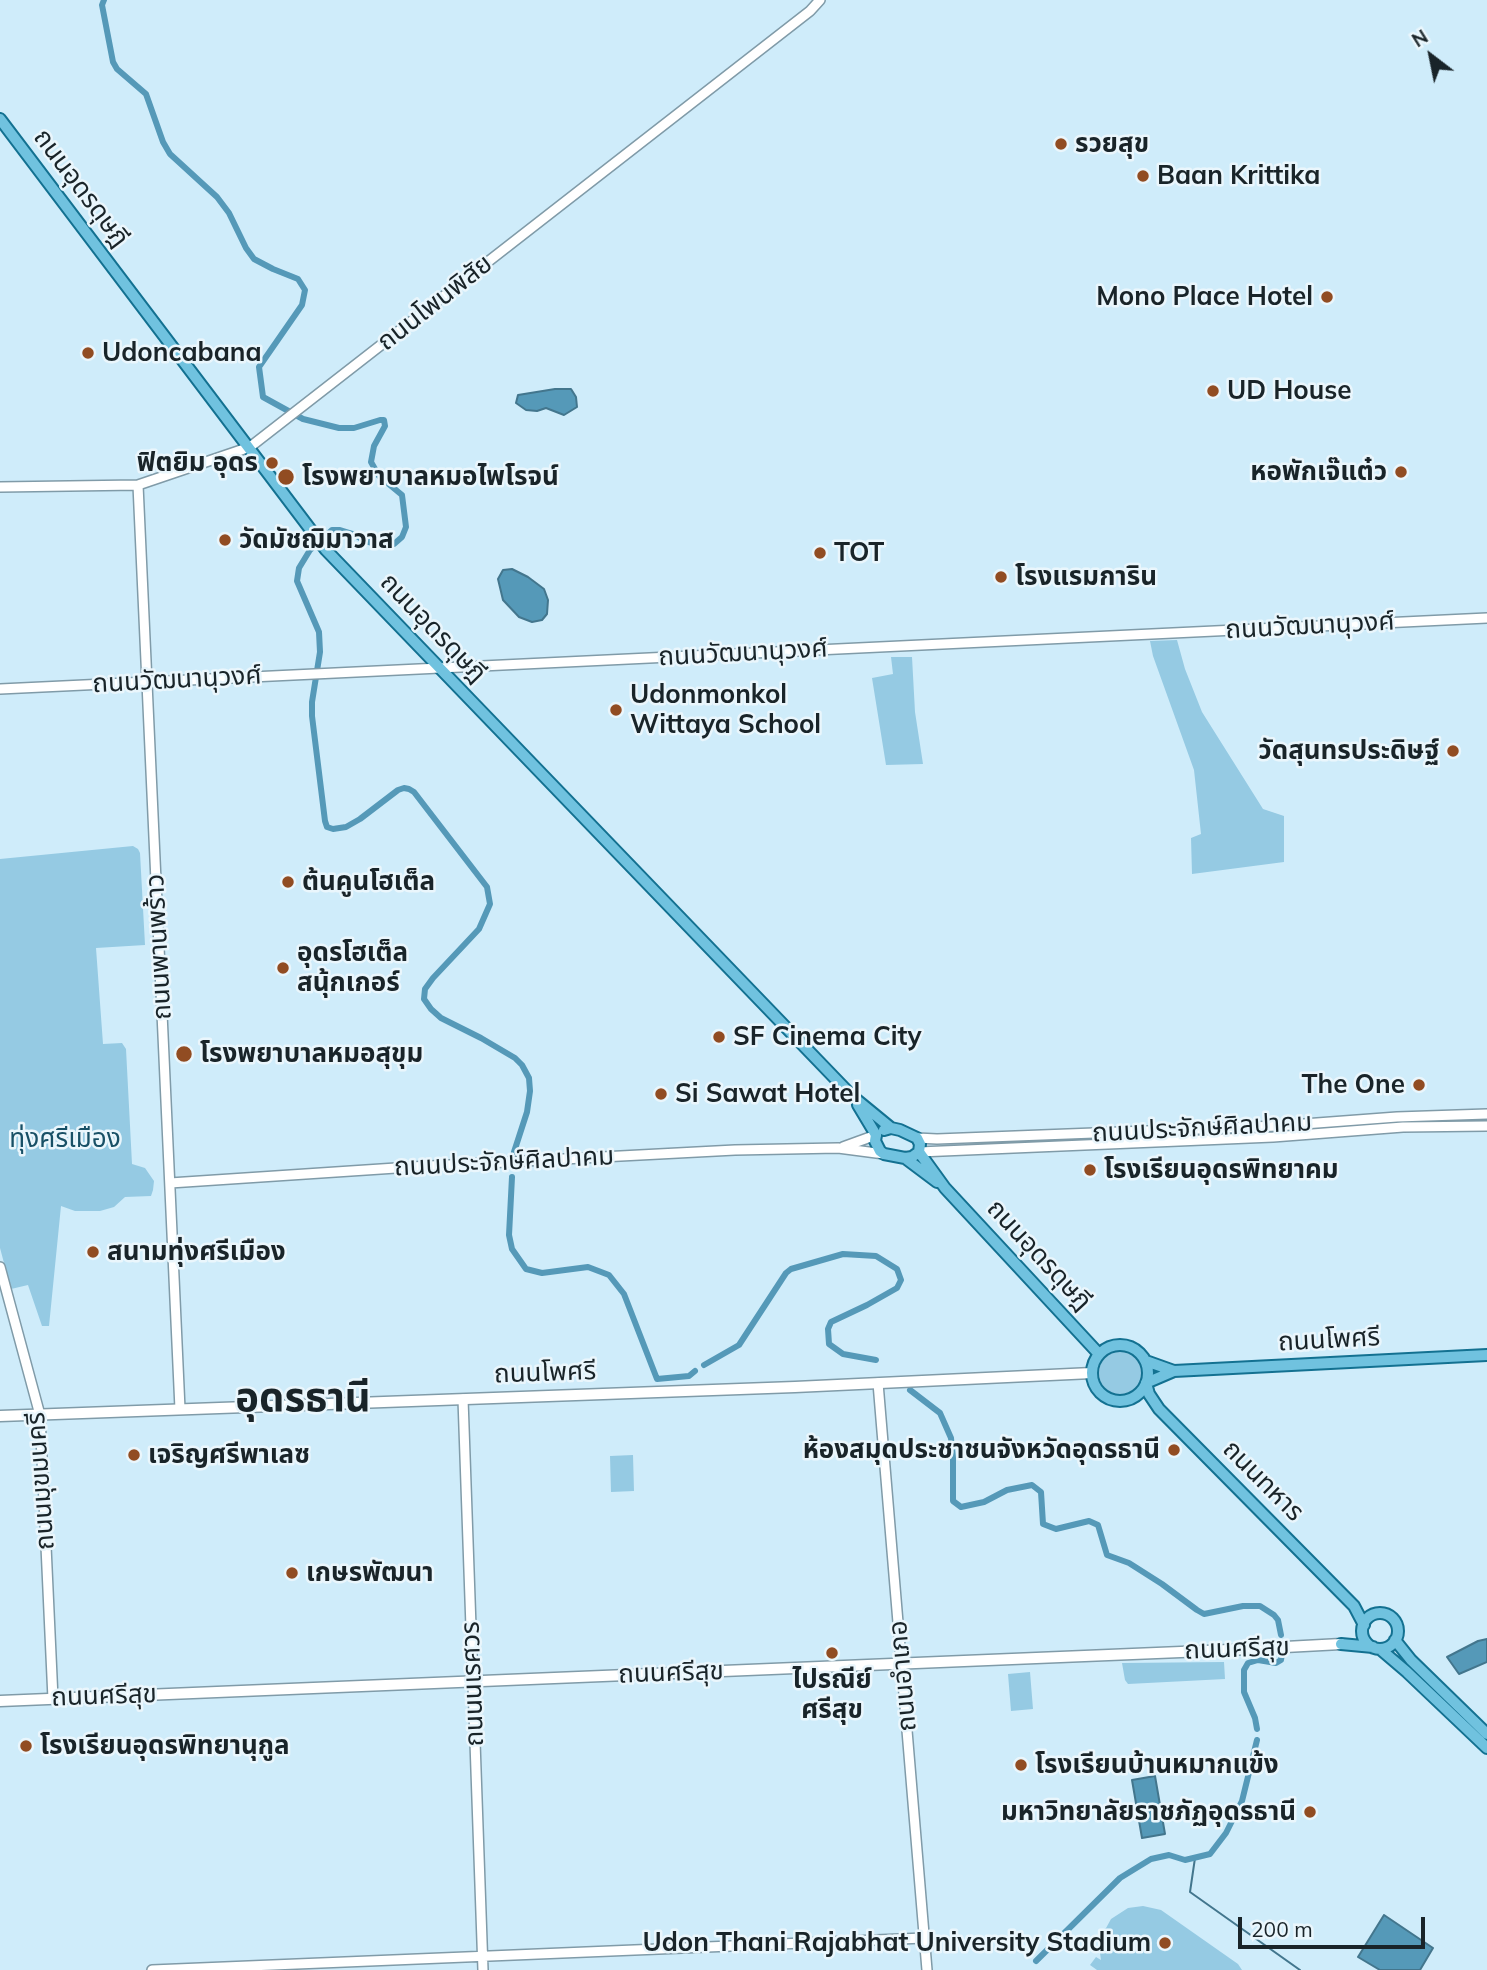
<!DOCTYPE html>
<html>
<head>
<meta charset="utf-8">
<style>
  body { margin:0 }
  #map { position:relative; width:1487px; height:1970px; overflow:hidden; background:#cfecfa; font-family:Mulish,sans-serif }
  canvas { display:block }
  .north { position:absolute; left:1396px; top:21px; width:70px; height:70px; -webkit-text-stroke:5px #eaf6fc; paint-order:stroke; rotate:328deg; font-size:19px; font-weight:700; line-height:28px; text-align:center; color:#192429 }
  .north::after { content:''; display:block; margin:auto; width:24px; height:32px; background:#192429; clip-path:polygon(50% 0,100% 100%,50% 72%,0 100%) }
  .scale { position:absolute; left:1238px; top:1917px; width:187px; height:32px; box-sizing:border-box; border:4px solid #192429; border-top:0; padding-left:9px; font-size:21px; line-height:24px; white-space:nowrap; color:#192429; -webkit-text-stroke:5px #eaf6fc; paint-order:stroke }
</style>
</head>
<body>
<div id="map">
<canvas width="1487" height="1970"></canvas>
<div class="north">N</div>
<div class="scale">200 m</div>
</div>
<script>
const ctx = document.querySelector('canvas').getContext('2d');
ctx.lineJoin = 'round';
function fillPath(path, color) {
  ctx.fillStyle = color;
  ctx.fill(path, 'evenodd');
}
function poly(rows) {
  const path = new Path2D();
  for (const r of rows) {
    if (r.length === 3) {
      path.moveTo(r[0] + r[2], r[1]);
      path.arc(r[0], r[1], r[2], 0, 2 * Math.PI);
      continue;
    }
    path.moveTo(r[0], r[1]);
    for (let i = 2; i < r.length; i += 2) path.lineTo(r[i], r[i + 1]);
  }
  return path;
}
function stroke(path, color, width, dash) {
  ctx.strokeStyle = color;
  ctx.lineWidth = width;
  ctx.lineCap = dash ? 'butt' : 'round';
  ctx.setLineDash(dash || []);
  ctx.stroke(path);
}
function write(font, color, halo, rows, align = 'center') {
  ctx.font = font + ' Mulish,"Noto Sans Thai",sans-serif';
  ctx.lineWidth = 5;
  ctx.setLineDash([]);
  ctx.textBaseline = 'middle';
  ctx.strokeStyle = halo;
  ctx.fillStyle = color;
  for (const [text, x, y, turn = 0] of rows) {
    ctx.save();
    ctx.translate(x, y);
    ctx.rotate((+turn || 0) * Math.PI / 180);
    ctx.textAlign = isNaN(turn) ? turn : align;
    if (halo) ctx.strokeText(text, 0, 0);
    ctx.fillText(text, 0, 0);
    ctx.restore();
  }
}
const green = poly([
  [1177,640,1185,669,1202,712,1263,809,1284,816,1284,862,1192,874,1191,838,1201,834,1194,770,1153,656,1150,641],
  [891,657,912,657,915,712,923,764,886,765,872,678,893,674],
  [133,846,138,849,140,853,145,945,96,948,103,1044,122,1043,126,1049,132,1164,145,1168,154,1181,153,1190,151,1196,125,1197,114,1207,100,1211,75,1211,61,1206,49,1326,42,1326,28,1285,11,1289,0,1248,0,859],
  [1121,1373,22],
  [633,1455,634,1491,611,1492,610,1456],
  [1224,1662,1225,1679,1128,1684,1125,1680,1122,1663],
  [1030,1672,1033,1709,1011,1711,1008,1674],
  [1143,1906,1161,1910,1238,1964,1242,1970,1097,1970,1090,1965,1096,1957,1101,1960,1099,1946,1100,1939,1111,1919,1128,1908]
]);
const water = poly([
  [555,389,571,389,576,397,577,407,564,415,546,408,537,411,526,410,516,403,518,395,555,389],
  [512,569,528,577,544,589,548,600,547,614,542,620,532,622,519,617,503,600,498,579,503,570,512,569],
  [1487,1639,1487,1662,1459,1674,1447,1657,1478,1641,1487,1639],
  [1155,1776,1165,1834,1142,1838,1132,1780,1155,1776],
  [1384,1915,1433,1948,1420,1970,1380,1970,1358,1957,1384,1915]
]);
const stream = poly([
  [1195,1858,1190,1892,1300,1970]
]);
const canal = poly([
  [104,0,102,5,113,62,117,69,146,94,163,142,170,154,217,197,229,213,246,248,254,259,273,269,298,279,305,290,302,305,259,367,263,397,303,419,339,428,354,428,380,420,384,420,385,426,374,446,371,462,379,476,402,495,406,527,402,537,394,544,380,545,365,541,353,534,340,530,332,530,310,550,299,568,297,581,319,632,320,652,312,702,312,716,325,821,327,827,333,829,346,827,360,819,398,790,404,788,409,789,414,792,487,887,490,904,479,929,433,978,425,989,424,999,431,1009,441,1018,481,1038,515,1058,522,1065,529,1078,530,1091,527,1112,514,1152],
  [512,1177,509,1235,512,1249,526,1269,542,1273,588,1267,609,1275,624,1294,657,1379,689,1376,695,1371],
  [704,1365,739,1345,786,1273,791,1269,843,1254,876,1256,897,1269,901,1280,897,1288,867,1305,831,1322,828,1329,829,1344,843,1354,876,1360],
  [910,1390,940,1413,951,1438,953,1458,953,1501,961,1507,984,1502,1007,1490,1032,1485,1041,1492,1043,1524,1056,1529,1089,1521,1098,1525,1107,1555,1129,1563,1162,1584,1197,1610,1204,1614,1243,1606,1260,1606,1274,1615,1278,1620,1281,1635],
  [1257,1729,1255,1718,1244,1692,1244,1670,1248,1663,1258,1660,1276,1663,1281,1660,1282,1654],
  [1036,1961,1120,1878,1133,1870,1151,1859,1169,1855,1185,1860,1210,1854,1226,1833,1242,1801,1257,1740]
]);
const tertiary = poly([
  [138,485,180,1409],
  [0,487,138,485,250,447,810,11,820,0],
  [0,689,1487,618],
  [917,1138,937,1139,1277,1126,1397,1117,1487,1114],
  [843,1147,876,1135],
  [919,1152,1273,1137,1403,1127,1487,1126],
  [170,1183,411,1167,735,1150,838,1148,884,1154],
  [0,1267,40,1415,53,1699],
  [878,1383,927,1970],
  [463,1399,483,1970],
  [152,1970,924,1938]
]);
const secondary = poly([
  [0,1416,795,1387,1092,1373],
  [0,1701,1229,1650,1341,1644]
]);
const primary = poly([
  [0,119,326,550,852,1096,891,1128],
  [858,1105,876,1135,875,1141,880,1151,884,1154,905,1158,912,1157,919,1152],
  [884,1130,891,1128,900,1130,917,1138,920,1144,919,1152],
  [919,1152,945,1188,1099,1354],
  [905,1158,937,1182],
  [1120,1373,28],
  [1146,1361,1174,1371,1487,1355],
  [1174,1371,1146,1383,1149,1394,1159,1409,1354,1606,1364,1625],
  [1380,1631,18],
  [1395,1640,1411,1660,1487,1734],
  [1341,1644,1373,1647],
  [1380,1649,1407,1672,1487,1748]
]);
const markers = [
  [1061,144,7,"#914c22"],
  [1143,176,7,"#914c22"],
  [1327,297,7,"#914c22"],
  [88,353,7,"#914c22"],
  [1213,391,7,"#914c22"],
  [272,463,7,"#914c22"],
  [1401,472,7,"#914c22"],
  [286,477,9,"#914c22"],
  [225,540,7,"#914c22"],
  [820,553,7,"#914c22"],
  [1001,577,7,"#914c22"],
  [616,710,7,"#914c22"],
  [1453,751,7,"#914c22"],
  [288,882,7,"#914c22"],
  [283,968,7,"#914c22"],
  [719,1037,7,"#914c22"],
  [184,1054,9,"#914c22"],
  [1419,1085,7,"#914c22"],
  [661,1094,7,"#914c22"],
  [1090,1170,7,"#914c22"],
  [93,1252,7,"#914c22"],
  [1174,1450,7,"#914c22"],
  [134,1455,7,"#914c22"],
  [292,1573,7,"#914c22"],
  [832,1653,7,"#914c22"],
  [26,1746,7,"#914c22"],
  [1021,1765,7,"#914c22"],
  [1310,1812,7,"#914c22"],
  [1165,1943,7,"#914c22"]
];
const poiNames = [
  ["รวยสุข",1075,144],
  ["Baan Krittika",1157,176],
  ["Mono Place Hotel",1313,297,"right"],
  ["Udoncabana",102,353],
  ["UD House",1227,391],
  ["ฟิตยิม อุดร",258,463,"right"],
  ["หอพักเจ๊แต๋ว",1387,472,"right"],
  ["โรงพยาบาลหมอไพโรจน์",302,477],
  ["วัดมัชฌิมาวาส",239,540],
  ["TOT",834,553],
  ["โรงแรมการิน",1015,577],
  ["Udonmonkol",630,695],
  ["Wittaya School",630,725],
  ["วัดสุนทรประดิษฐ์",1439,751,"right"],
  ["ต้นคูนโฮเต็ล",302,882],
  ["อุดรโฮเต็ล",297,953],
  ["สนุ้กเกอร์",297,983],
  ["SF Cinema City",733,1037],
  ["โรงพยาบาลหมอสุขุม",200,1054],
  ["The One",1405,1085,"right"],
  ["Si Sawat Hotel",675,1094],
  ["โรงเรียนอุดรพิทยาคม",1104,1170],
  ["สนามทุ่งศรีเมือง",107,1252],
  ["ห้องสมุดประชาชนจังหวัดอุดรธานี",1160,1450,"right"],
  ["เจริญศรีพาเลซ",148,1455],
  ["เกษรพัฒนา",306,1573],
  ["ไปรณีย์",832,1680,"center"],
  ["ศรีสุข",832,1710,"center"],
  ["โรงเรียนอุดรพิทยานุกูล",40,1746],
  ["โรงเรียนบ้านหมากแข้ง",1035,1765],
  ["มหาวิทยาลัยราชภัฏอุดรธานี",1296,1812,"right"],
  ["Udon Thani Rajabhat University Stadium",1151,1943,"right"]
];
const streetNames = [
  ["ถนนอุดรดุษฎี",81,188,53],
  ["ถนนโพนพิสัย",435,303,-38],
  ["ถนนวัฒนานุวงศ์",1310,626,-3],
  ["ถนนอุดรดุษฎี",433,628,46],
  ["ถนนวัฒนานุวงศ์",743,653,-3],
  ["ถนนวัฒนานุวงศ์",177,680,-3],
  ["ถนนพานพร้าว",159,947,-93],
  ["ถนนประจักษ์ศิลปาคม",1202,1128,-3],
  ["ถนนประจักษ์ศิลปาคม",504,1162,-3],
  ["ถนนอุดรดุษฎี",1039,1255,47],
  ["ถนนโพศรี",1329,1340,-3],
  ["ถนนโพศรี",545,1373,-2],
  ["ถนนมุขมนครี",41,1481,-94],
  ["ถนนทหาร",1263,1481,45],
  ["ถนนศรีสุข",1237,1649,-2],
  ["ถนนศรีสุข",671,1673,-2],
  ["ถนนอำเภอ",903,1676,-95],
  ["ถนนนเรศวร",473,1684,-92],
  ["ถนนศรีสุข",104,1696,-2]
];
const parkNames = [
  ["ทุ่งศรีเมือง",65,1139]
];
const townNames = [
  ["อุดรธานี",303,1399]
];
fillPath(green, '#95cae3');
fillPath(water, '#5599b8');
stroke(water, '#43768d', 2);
stroke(stream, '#43768d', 2);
stroke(canal, '#5599b8', 6);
stroke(tertiary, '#809ba8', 12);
stroke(secondary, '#809ba8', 13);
stroke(primary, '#137191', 14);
stroke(tertiary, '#fff', 9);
stroke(secondary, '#fff', 10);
stroke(primary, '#70c2df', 10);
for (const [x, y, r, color] of markers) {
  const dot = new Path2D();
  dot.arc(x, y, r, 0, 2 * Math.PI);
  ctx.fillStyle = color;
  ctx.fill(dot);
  stroke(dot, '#eaf6fc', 2.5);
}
write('bold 26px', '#192429', '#eaf6fc', poiNames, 'left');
write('26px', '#192429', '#eaf6fc', streetNames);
write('26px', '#185066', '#eaf6fc', parkNames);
write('bold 40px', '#192429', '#eaf6fc', townNames);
</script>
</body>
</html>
